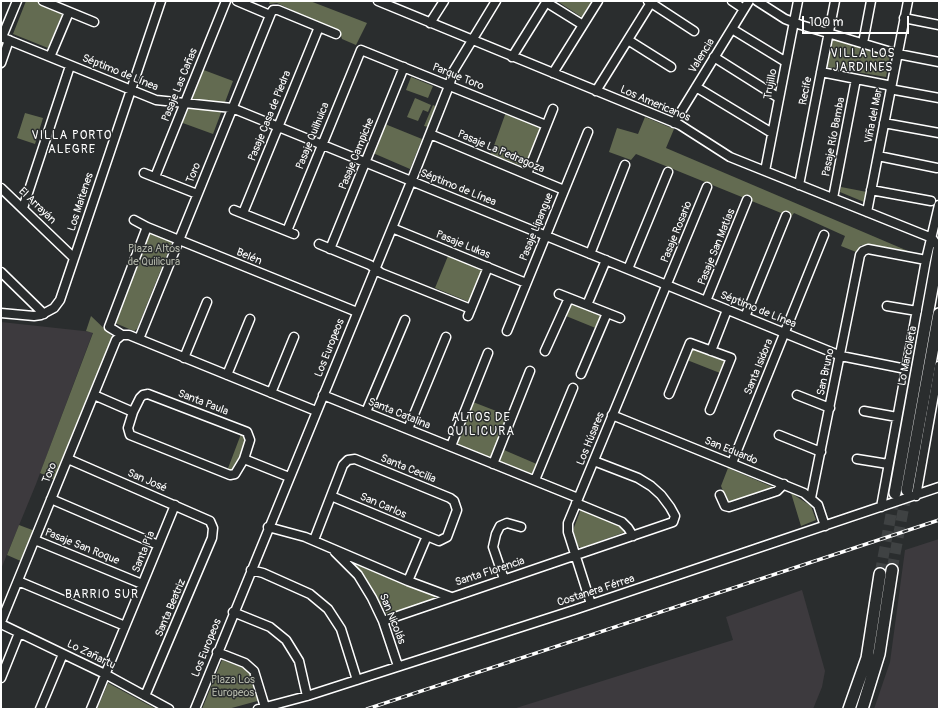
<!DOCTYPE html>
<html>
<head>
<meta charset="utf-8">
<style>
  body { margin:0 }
  #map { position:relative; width:940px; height:710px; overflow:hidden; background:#2a2d2e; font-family:Pangolin,sans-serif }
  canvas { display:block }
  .frame { position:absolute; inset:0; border:2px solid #fff; pointer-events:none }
  .scale { position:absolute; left:802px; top:16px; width:107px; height:18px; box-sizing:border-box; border:2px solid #fff; border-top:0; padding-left:5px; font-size:12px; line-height:14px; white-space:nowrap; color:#fff; -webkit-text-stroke:3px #2a2d2e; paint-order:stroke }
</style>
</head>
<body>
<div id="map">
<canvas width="940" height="710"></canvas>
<div class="frame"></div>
<div class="scale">100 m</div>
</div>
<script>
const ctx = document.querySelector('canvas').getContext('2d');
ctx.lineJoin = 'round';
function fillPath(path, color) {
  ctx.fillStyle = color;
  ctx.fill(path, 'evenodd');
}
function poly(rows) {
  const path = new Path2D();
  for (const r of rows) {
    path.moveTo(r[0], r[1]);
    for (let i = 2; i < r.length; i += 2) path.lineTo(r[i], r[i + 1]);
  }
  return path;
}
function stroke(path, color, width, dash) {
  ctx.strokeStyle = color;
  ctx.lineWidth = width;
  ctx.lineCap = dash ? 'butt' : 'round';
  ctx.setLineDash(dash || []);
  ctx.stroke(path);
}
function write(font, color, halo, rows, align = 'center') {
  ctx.font = font + ' Pangolin,sans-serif';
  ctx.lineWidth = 3;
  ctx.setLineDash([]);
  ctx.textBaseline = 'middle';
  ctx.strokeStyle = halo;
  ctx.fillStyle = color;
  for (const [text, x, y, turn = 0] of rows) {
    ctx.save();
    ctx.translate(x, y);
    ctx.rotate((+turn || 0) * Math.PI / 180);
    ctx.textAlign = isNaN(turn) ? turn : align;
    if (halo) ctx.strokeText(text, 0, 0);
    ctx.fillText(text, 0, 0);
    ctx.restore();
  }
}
const built = poly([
  [1,322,93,332,36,484,1,569],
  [939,539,939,709,874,709,890,662,905,550],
  [802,590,825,671,822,687,813,709,513,709,733,640,726,617]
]);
const green = poly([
  [26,1,37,1,63,12,48,48,13,34],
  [270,1,310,1,367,23,356,45,342,39,340,33,277,3,269,4],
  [557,1,594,1,583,18],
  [833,38,890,55,886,77,827,67],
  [201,69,233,81,213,134,180,122],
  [411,77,433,86,428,98,406,90],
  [415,98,431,105,428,112,423,110,418,121,407,117],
  [433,105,437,107,428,127,424,126],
  [506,112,542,127,527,168,491,154],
  [25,113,43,118,35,144,17,138],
  [645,117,674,129,666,148,915,254,913,255,861,245,856,252,841,246,845,236,794,213,791,217,636,154,631,160,609,152,617,128,638,134],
  [385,124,422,139,410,169,373,153],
  [841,187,867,192,864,202,840,192],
  [150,232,172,242,137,329,134,331,115,323],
  [448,256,482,270,469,302,435,288],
  [571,303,603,316,598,329,566,316],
  [91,316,113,337,55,480,40,473,93,333,86,331],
  [692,348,725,360,720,373,687,360],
  [473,402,509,416,497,447,539,465,534,476,456,444],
  [241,434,247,436,248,440,235,470,231,472,227,471],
  [728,468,775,488,728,504,721,486],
  [791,493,811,506,816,520,801,526],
  [581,509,614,522,623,527,625,532,581,548,578,546,573,530],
  [19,525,35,531,23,562,7,555],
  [339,554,437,593,434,599,387,615,367,581],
  [222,660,250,670,261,700,228,709,202,709],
  [108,683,156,709,97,709]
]);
const secondaryTunnel = poly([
  [892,570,907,490],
  [880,574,895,493]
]);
const street = poly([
  [43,1,94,22],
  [237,1,270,15],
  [378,1,680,125,730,157,932,238,939,248],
  [648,1,694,31],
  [732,1,744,9],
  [757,1,785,19,801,25,898,54,939,62],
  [546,2,583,25],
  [904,18,939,25],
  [430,23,444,1],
  [732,29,786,62],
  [1,37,156,100,232,108,841,356,906,369],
  [2,37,17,1],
  [628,40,671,67],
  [863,43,871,1],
  [50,57,69,12],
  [512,57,547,1],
  [714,57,779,98],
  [1,63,9,40],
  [821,72,887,85,895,90,939,98],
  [553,73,598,1],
  [696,87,772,133],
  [596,91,652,1],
  [674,123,749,1],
  [884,123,939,133],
  [430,134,564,190],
  [878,156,937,168],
  [765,171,798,1],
  [144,173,197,194],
  [527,174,553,109],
  [155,177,226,1],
  [799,185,835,1],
  [1,188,74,258],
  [871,190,931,201],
  [833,198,856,79],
  [23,208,70,66],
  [234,210,294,234],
  [867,212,908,1],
  [243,213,319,27],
  [134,220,147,227,357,312],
  [392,228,526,283],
  [287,231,361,50,546,125],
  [319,244,370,265,381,273,471,309],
  [330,249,404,67],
  [590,254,625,165],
  [628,269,668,172],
  [1,272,44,314],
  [559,294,620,318],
  [706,301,747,200],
  [587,305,606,260],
  [887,306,917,311],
  [1,313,34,316,41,315,54,308,60,300,161,1],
  [468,316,488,267],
  [745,317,786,216],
  [507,331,588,132],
  [122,335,129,335,316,411],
  [122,335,109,327,147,227],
  [139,339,271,13,273,10,278,10,336,34],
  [545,351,569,298],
  [711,351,727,310],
  [184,358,207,302],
  [581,374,607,313],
  [227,375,250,319],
  [271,393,294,337],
  [148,394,247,432,250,440,244,459,235,474,230,475,130,435,128,428,133,412,140,398,143,395,148,394],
  [669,394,690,343,731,358,710,410],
  [94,395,133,412],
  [323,395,578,498],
  [797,395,830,408],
  [864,411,897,417],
  [366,412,405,320],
  [612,415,804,493,818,505,825,526],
  [408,429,446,337],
  [779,435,821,452],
  [451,446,488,353],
  [68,459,210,521,213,528,212,538,145,696],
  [244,459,289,477],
  [857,459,888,464],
  [732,463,824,235],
  [493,464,530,371],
  [535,480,573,388],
  [720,495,725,506,729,507,777,491,784,484],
  [916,496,939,366],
  [811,498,860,255,863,251,868,249,926,260],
  [51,499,158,545],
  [576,503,622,522,628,528,633,536],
  [881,507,926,260,939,205],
  [268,527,305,537,408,581,451,597],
  [35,540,142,584],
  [314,540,331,496,343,465,348,460,355,459,450,498,454,501,457,510,447,537,439,541,331,496],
  [335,552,358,575,372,598,383,621,398,666],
  [251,570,263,573,310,594,328,609,341,629,357,680],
  [504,579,493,547,496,534,500,526,507,523,521,527],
  [18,581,125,626],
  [408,581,427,536],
  [591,604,568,532,568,523,707,187],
  [233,612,270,627,286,640,299,661,307,696],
  [383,621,673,522,675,516,670,507,661,495,651,486,638,478,594,461],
  [1,622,116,340,122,335],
  [1,624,105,674,169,709],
  [217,652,245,663,254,671,265,707],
  [1,678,19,633],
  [40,709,63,654],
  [91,709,175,505],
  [195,709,415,172,449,86,454,70,496,1],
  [258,709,307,696,574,610,939,487]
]);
const secondary = poly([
  [907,490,939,314],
  [895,493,939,249],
  [849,709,867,658,880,574],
  [862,709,879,654,892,570]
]);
const rail = poly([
  [367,709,939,520]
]);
const streetNames = [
  ["Valencia",702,56,-58],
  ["Séptimo de Línea",120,73,22],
  ["Parque Toro",458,77,22],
  ["Trujillo",771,84,-79],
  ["Pasaje Las Cañas",180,85,-68],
  ["Recife",806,91,-79],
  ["Los Americanos",655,104,23],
  ["Pasaje Casa de Piedra",270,116,-68],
  ["Viña del Mar",874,116,-79],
  ["Pasaje Quilhuica",313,136,-68],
  ["Pasaje Río Bamba",834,137,-79],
  ["Pasaje La Pedragoza",501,152,23],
  ["Pasaje Campiche",357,154,-68],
  ["Toro",194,173,-68],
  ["Séptimo de Línea",458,188,22],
  ["Los Maitenes",81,202,-72],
  ["El Arrayán",37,206,44],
  ["Pasaje Lipangue",537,227,-68],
  ["Pasaje Rosario",677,232,-68],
  ["Pasaje Lukas",463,245,22],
  ["Pasaje San Matías",717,247,-68],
  ["Belén",249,257,22],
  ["Séptimo de Línea",758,310,22],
  ["Los Europeos",330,348,-68],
  ["Lo Marcoleta",908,356,-79],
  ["Santa Isidora",759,367,-68],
  ["San Bruno",826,372,-78],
  ["Santa Paula",203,403,21],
  ["Santa Catalina",399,414,22],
  ["Los Húsares",591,439,-68],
  ["San Eduardo",731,451,22],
  ["Santa Cecilia",408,469,22],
  ["Toro",50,473,-68],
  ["San José",147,481,23],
  ["San Carlos",383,506,23],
  ["Pasaje San Roque",82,547,22],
  ["Santa Pía",144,552,-68],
  ["Santa Florencia",490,572,-18],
  ["Costanera Férrea",596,591,-18],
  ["Santa Beatriz",171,608,-67],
  ["San Nicolás",392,619,68],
  ["Los Europeos",207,648,-68],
  ["Lo Zañartu",91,655,26]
];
const parkNames = [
  ["Plaza Altos",154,249],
  ["de Quilicura",154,262],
  ["Plaza Los",233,680],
  ["Europeos",233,693]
];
const neighbourhoodNames = [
  ["VILLA LOS",863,54],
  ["JARDINES",863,68],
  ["VILLA PORTO",72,136],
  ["ALEGRE",72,150],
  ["ALTOS DE",481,418],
  ["QUILICURA",481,432],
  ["BARRIO SUR",102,595]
];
fillPath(built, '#3d3a3e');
fillPath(green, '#636b51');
stroke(secondaryTunnel, '#3f4243', 11, [11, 5.5]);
stroke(street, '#fff', 11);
stroke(secondary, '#fff', 14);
stroke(street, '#2a2d2e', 8);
stroke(secondary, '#2a2d2e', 11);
stroke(rail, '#fff', 3.5);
stroke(rail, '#2a2d2e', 2, [6]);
write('11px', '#fff', '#2a2d2e', streetNames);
write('11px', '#b1b5a8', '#2a2d2e', parkNames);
ctx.letterSpacing = '1px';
write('12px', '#fff', '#2a2d2e', neighbourhoodNames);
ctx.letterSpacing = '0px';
</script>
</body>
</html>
